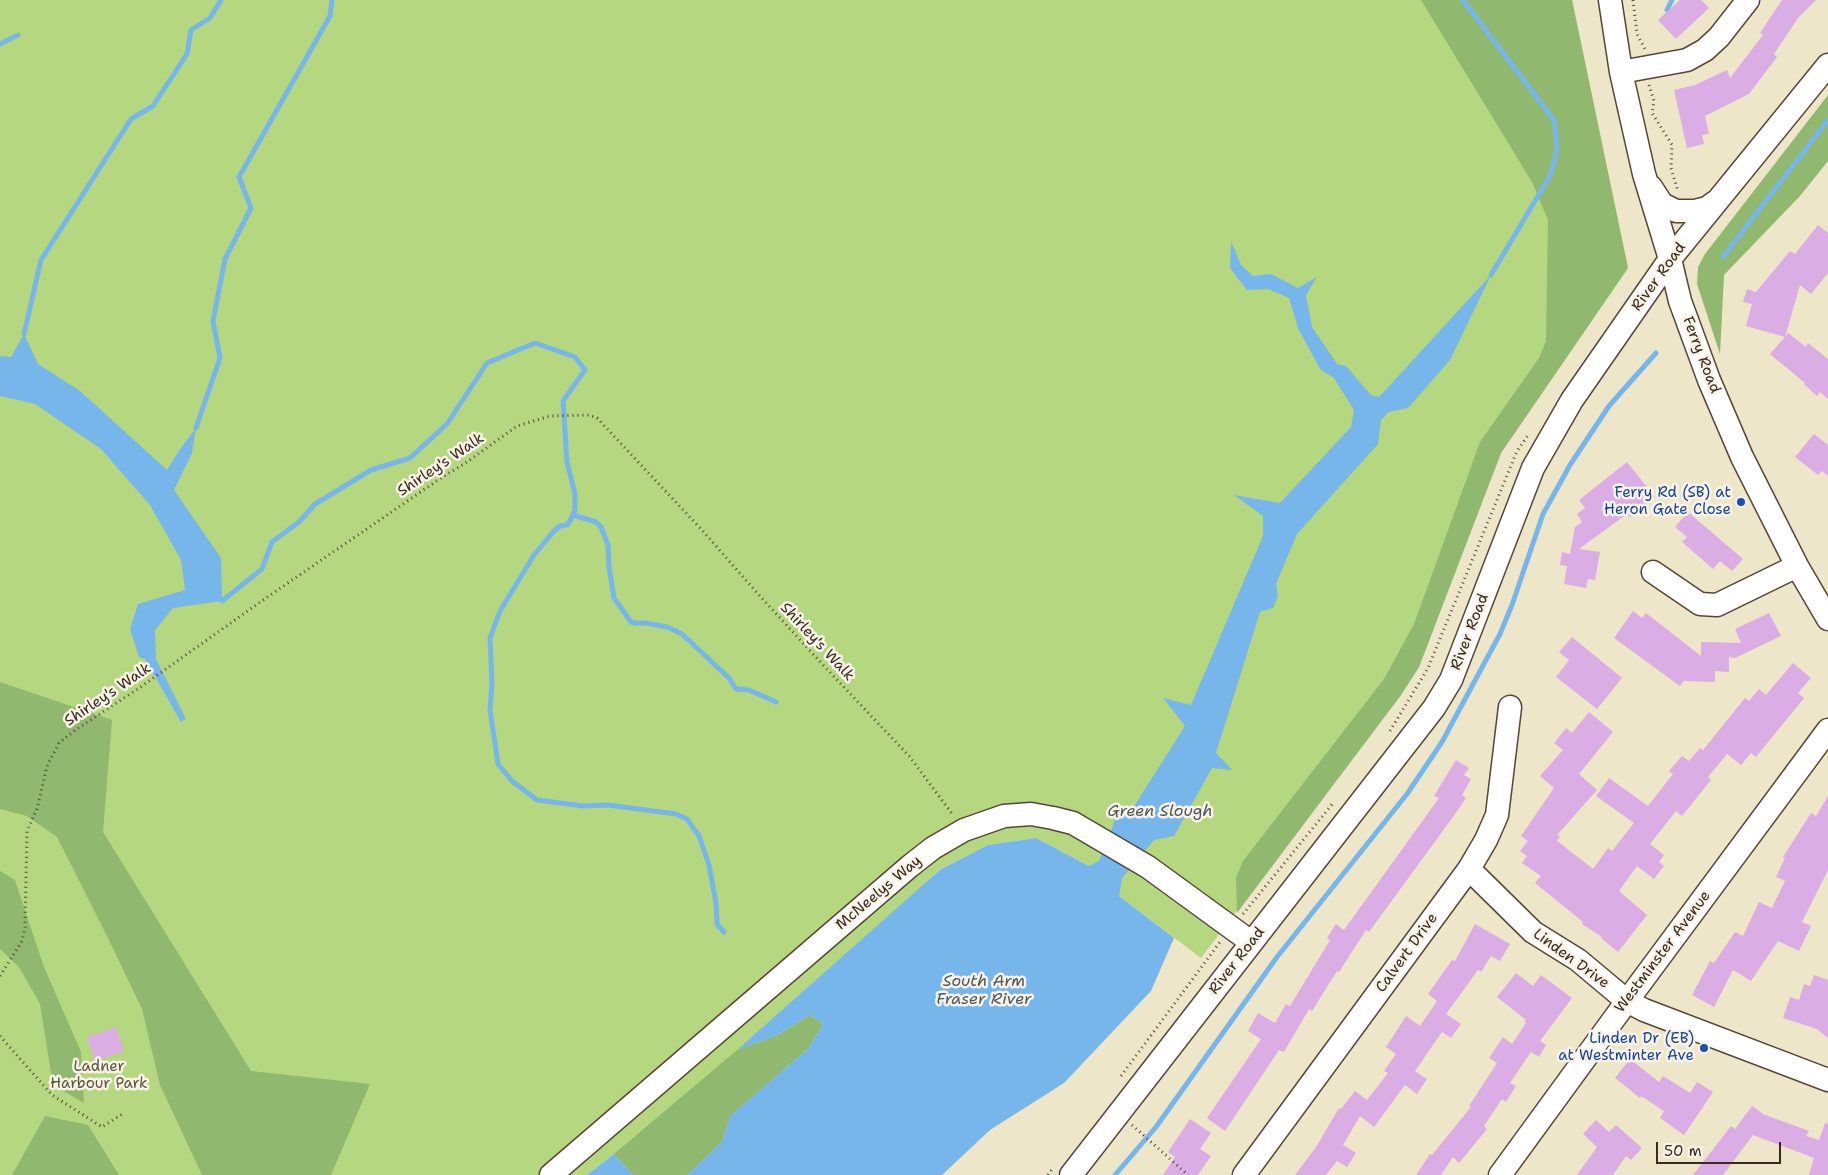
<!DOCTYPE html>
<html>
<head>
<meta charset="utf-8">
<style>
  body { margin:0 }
  #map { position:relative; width:1828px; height:1175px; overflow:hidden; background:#ede6c9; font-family:"Shantell Sans",sans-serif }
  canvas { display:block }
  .scale { position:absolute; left:1656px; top:1142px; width:125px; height:22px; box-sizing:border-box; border:2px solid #3b2a1e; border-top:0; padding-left:6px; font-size:15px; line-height:18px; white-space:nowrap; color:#3b2a1e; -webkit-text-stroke:4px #f7f3e8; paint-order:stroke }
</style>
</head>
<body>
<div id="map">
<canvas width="1828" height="1175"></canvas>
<div class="scale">50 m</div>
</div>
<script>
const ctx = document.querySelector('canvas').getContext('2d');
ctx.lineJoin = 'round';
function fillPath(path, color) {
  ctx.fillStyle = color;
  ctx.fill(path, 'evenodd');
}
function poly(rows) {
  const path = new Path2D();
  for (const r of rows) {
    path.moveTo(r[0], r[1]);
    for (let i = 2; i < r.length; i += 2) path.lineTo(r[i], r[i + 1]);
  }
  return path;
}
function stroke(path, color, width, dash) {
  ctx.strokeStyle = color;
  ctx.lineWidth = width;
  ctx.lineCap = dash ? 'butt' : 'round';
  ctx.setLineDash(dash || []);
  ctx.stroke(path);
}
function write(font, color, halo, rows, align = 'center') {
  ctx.font = font + ' "Shantell Sans",sans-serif';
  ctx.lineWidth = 5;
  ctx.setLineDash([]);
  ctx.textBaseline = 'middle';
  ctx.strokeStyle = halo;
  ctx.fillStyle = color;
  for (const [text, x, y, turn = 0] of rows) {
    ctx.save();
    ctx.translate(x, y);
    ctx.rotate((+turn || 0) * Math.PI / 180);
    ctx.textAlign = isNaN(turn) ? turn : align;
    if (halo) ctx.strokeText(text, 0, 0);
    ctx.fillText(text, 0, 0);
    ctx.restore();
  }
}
const green = poly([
  [0,0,1572,0,1628,268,1501,453,1419,667,1401,695,1201,958,1119,896,1089,866,1036,838,988,845,940,869,778,1035,810,1015,823,1024,722,1142,687,1175,633,1175,614,1154,587,1175,0,1175]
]);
const forest = poly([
  [1421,0,1572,0,1628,268,1501,453,1419,667,1401,695,1237,913,1236,878,1243,861,1384,679,1414,624,1480,442,1539,358,1546,341,1548,220,1532,182],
  [1828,95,1828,161,1800,196,1724,275,1720,354,1697,284,1698,267,1705,254],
  [0,682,112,720,103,832,251,1071,370,1084,331,1175,202,1175,160,1085,142,1009,107,936,57,837,27,816,0,809],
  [0,871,15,880,44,967,81,1052,84,1103,53,1085,40,1004,19,967,0,949],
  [810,1015,823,1024,809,1048,730,1116,722,1142,687,1175,633,1175,614,1154,737,1050,778,1035],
  [45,1116,88,1125,119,1175,12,1175]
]);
const water = poly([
  [1231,241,1241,265,1253,276,1271,274,1298,288,1317,277,1306,295,1312,327,1337,364,1346,366,1371,395,1379,397,1491,275,1450,360,1408,408,1389,412,1381,420,1378,444,1297,534,1276,584,1278,596,1273,608,1260,612,1216,753,1232,770,1212,768,1174,836,1154,840,1122,878,1119,896,1174,938,1151,991,1064,1083,990,1130,942,1175,687,1175,722,1142,730,1116,809,1048,823,1024,810,1015,778,1035,737,1050,941,869,988,845,1036,838,1089,866,1099,861,1115,820,1133,808,1185,726,1163,698,1191,705,1263,536,1263,516,1234,495,1280,503,1351,427,1354,410,1334,378,1320,369,1298,328,1289,298,1268,289,1247,290,1230,268],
  [24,334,38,364,80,391,167,470,180,449,196,428,192,453,174,490,221,558,222,601,173,608,155,630,156,659,186,719,181,722,145,659,139,657,130,629,138,604,185,590,181,560,150,505,101,449,35,404,0,396,0,356,11,357],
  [614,1154,633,1175,587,1175]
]);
const stream = poly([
  [1463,0,1554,120,1557,148,1551,174,1491,275],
  [1667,10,1672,0],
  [0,44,18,35],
  [1723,257,1828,120],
  [24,334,41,260,131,119,153,106,187,54,191,30,210,18,221,0],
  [196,428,220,358,213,321,225,259,251,208,239,177,330,16,332,0],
  [573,515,596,522,601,527,608,545,609,567,614,598,631,622,635,623,646,623,667,627,682,634,729,678,736,689,749,690,776,702],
  [222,601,262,569,272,542,299,522,315,504,371,470,410,458,447,424,487,363,535,343,575,357,585,370,563,401,567,462,575,494,575,510,570,521,567,525,560,526,553,532,534,555,500,611,490,638,492,684,490,710,498,764,512,781,537,800,583,806,608,805,676,814,687,819,699,836,709,865,716,903,717,924,724,932],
  [1115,1175,1156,1127,1277,957,1407,794,1442,742,1500,634,1512,605,1543,514,1570,465,1609,406,1656,353]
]);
const building = poly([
  [1680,0,1701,0,1709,8,1676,39,1658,20],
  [1782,0,1816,0,1798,18,1774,54,1777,57,1749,94,1705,116,1709,134,1702,135,1704,144,1687,148,1674,90,1695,85,1727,70,1730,78,1763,35,1760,33],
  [1818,225,1828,233,1828,273,1811,294,1800,285,1785,337,1788,333,1806,347,1808,343,1828,359,1828,399,1820,392,1817,396,1804,384,1805,383,1770,354,1785,337,1746,326,1752,304,1743,302,1747,289,1756,292,1790,251,1795,254],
  [1814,434,1828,445,1828,476,1822,471,1818,475,1795,457],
  [1627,462,1655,497,1630,517,1627,514,1579,549,1600,552,1595,580,1588,579,1586,588,1564,584,1567,566,1560,565,1562,552,1570,554,1575,527,1582,522,1577,514,1585,508,1579,500],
  [1688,512,1743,559,1732,571,1720,561,1713,569,1682,542,1687,537,1675,527],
  [1633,611,1642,618,1646,613,1701,656,1701,642,1741,643,1735,629,1769,613,1781,636,1735,658,1729,657,1729,672,1715,671,1715,682,1684,681,1680,686,1614,638],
  [1572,637,1622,678,1597,709,1556,677,1569,660,1559,652],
  [1793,663,1811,678,1798,693,1804,698,1756,757,1751,753,1741,765,1727,754,1708,777,1711,780,1682,816,1676,811,1650,844,1664,855,1659,862,1664,866,1654,879,1637,866,1619,891,1647,915,1618,952,1601,938,1602,937,1582,924,1583,922,1535,883,1541,876,1522,863,1527,856,1520,851,1528,841,1521,836,1554,788,1540,776,1563,750,1554,743,1566,728,1572,733,1589,712,1613,732,1579,774,1597,790,1557,835,1560,836,1557,841,1593,869,1608,848,1612,851,1634,823,1596,796,1609,778,1648,806,1673,774,1669,771,1682,756,1689,761,1700,748,1703,750,1745,698,1749,701,1759,689,1766,695],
  [1456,760,1469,768,1464,775,1471,779,1462,795,1466,798,1458,810,1369,932,1366,930,1339,972,1337,971,1312,1011,1309,1009,1284,1052,1279,1050,1225,1131,1207,1118,1261,1039,1248,1031,1258,1013,1275,1023,1286,1004,1290,1006,1330,940,1327,938,1336,924,1344,930,1439,798,1434,796],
  [1828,796,1828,870,1802,922,1811,926,1799,951,1778,941,1751,981,1733,970,1714,1007,1692,995,1710,961,1714,963,1735,932,1743,936,1759,902,1772,908,1785,881,1776,877,1785,858,1783,857,1811,813,1816,816],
  [1475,924,1510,944,1500,961,1491,956,1481,972,1478,970,1446,1014,1461,1024,1451,1038,1442,1032,1415,1071,1427,1079,1417,1094,1405,1085,1374,1127,1360,1116,1343,1145,1356,1153,1347,1167,1337,1161,1326,1175,1295,1175,1316,1147,1339,1108,1341,1109,1355,1091,1367,1100,1388,1073,1384,1071,1396,1054,1386,1047,1406,1016,1420,1026,1437,1001,1428,994,1452,960,1455,961],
  [1516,973,1533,986,1541,975,1572,998,1540,1041,1546,1045,1539,1057,1531,1052,1510,1083,1516,1086,1506,1102,1502,1099,1484,1126,1487,1129,1459,1163,1453,1157,1441,1175,1416,1175,1430,1154,1432,1155,1471,1107,1469,1106,1497,1063,1489,1058,1503,1037,1512,1044,1526,1023,1524,1022,1526,1020,1497,997],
  [1814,975,1828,980,1828,1038,1817,1029,1783,1018,1790,997,1799,1000,1804,984,1810,986],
  [116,1027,124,1051,95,1061,87,1037],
  [1630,1059,1659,1082,1663,1076,1690,1093,1697,1082,1713,1092,1684,1135,1660,1118,1664,1111,1641,1096,1640,1098,1615,1078],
  [1752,1106,1763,1114,1809,1131,1806,1136,1819,1140,1825,1123,1828,1124,1828,1175,1809,1175,1814,1158,1753,1135,1723,1175,1693,1175,1731,1126,1735,1129],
  [1190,1119,1211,1133,1200,1149,1211,1156,1198,1175,1163,1175,1175,1157,1168,1152],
  [1596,1120,1609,1132,1616,1125,1642,1148,1631,1160,1626,1156,1613,1175,1577,1175,1597,1147,1583,1134]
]);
const path = poly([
  [1633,0,1637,34,1645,49],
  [1649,85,1654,101,1652,113,1672,145,1671,168,1678,191],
  [1390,731,1428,668,1517,451,1529,434],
  [1243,914,1334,802],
  [0,976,22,941,25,927,27,831,37,809,47,766,59,743,74,731,142,686,266,598,441,478,467,462,517,426,550,416,589,415,597,418,701,529,759,595,824,666,909,756,953,815],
  [0,1036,52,1095,102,1127,124,1113],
  [1121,1076,1220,942],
  [1132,1125,1188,1175],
  [1048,1175,1052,1169]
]);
const minor = poly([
  [1610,0,1621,72,1644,174,1670,259,1680,301,1709,380,1742,457,1797,566,1828,619],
  [1621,72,1687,60,1705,50,1719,37,1748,0],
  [1651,187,1662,204,1676,211,1695,211,1707,208,1715,202],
  [1653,572,1700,604,1717,605,1797,566],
  [1469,869,1533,932,1578,960,1627,1001,1644,1010,1828,1080],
  [551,1175,910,866,933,848,964,830,1004,816,1031,814,1053,818,1073,823,1148,867,1251,942],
  [1071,1175,1434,708,1451,680,1533,468,1572,400,1670,259,1828,65],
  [1244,1175,1469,869,1486,840,1497,815,1510,707],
  [1500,1175,1627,1001,1828,730]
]);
const markers = [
  [1741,502,5,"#1a4fb4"],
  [1704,1048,5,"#1a4fb4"]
];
const streetNames = [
  ["River Road",1659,277,-54],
  ["Ferry Road",1701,355,69],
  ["Shirley's Walk",441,465,-34],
  ["River Road",1470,632,-69],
  ["Shirley's Walk",817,642,47],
  ["Shirley's Walk",108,695,-34],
  ["McNeelys Way",879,893,-40],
  ["Westminster Avenue",1663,952,-53],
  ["Calvert Drive",1407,953,-54],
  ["Linden Drive",1571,959,36],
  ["River Road",1237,961,-52]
];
const transitNames = [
  ["Ferry Rd (SB) at",1731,493],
  ["Heron Gate Close",1731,510],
  ["Linden Dr (EB)",1694,1039],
  ["at Westminter Ave",1694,1056]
];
const parkNames = [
  ["Ladner",99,1067],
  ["Harbour Park",99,1084]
];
const waterNames = [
  ["Green Slough",1160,812],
  ["South Arm",984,982],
  ["Fraser River",984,1000]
];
fillPath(green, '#b5d77f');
fillPath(forest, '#90b86e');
fillPath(water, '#76b6ea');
stroke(stream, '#76b6ea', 5);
fillPath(building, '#dbade5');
stroke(minor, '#564638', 25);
stroke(path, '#564638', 3, [1, 4]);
stroke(minor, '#fff', 22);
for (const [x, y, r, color] of markers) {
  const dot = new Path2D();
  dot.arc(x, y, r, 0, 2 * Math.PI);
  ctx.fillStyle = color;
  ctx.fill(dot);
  stroke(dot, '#f7f3e8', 2);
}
write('15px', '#3b2a1e', '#f7f3e8', streetNames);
write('15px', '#164399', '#f7f3e8', transitNames, 'right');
write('15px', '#5a5536', '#f7f3e8', parkNames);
write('italic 16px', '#4d545b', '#f7f3e8', waterNames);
</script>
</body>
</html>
